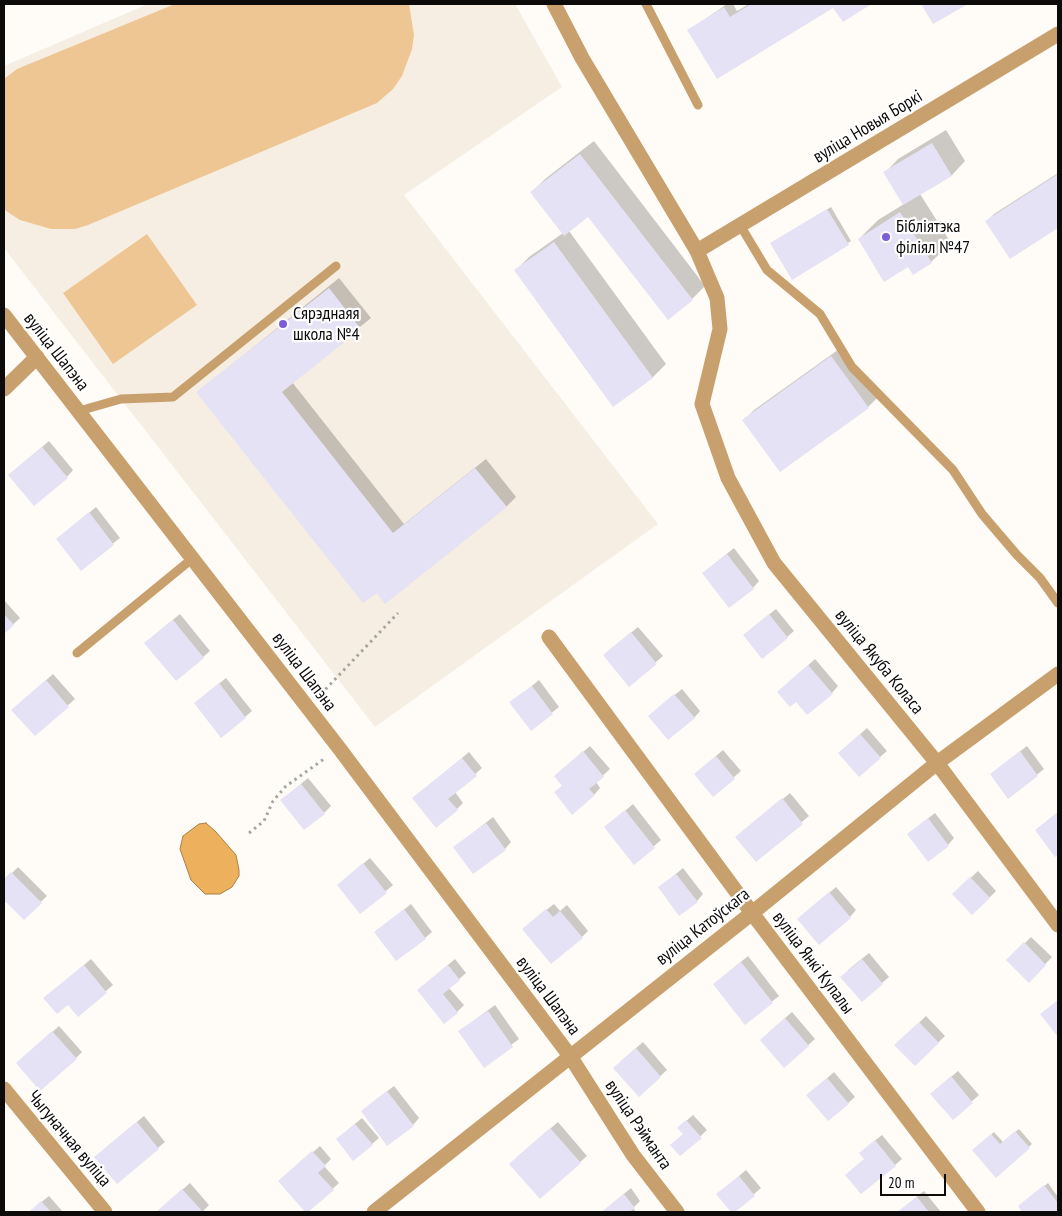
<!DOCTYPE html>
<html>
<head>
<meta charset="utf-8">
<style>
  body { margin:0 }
  #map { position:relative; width:1062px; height:1216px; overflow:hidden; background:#fffbf6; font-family:"PT Sans Narrow",sans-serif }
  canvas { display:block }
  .frame { position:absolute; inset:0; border:5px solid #0d0b0a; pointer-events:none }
  .scale { position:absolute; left:880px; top:1174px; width:66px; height:22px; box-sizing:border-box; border:2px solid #0d0b0a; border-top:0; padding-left:6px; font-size:15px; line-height:18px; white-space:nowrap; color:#0d0b0a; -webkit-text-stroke:4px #fff; paint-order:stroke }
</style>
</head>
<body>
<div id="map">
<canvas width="1062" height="1216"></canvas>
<div class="frame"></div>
<div class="scale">20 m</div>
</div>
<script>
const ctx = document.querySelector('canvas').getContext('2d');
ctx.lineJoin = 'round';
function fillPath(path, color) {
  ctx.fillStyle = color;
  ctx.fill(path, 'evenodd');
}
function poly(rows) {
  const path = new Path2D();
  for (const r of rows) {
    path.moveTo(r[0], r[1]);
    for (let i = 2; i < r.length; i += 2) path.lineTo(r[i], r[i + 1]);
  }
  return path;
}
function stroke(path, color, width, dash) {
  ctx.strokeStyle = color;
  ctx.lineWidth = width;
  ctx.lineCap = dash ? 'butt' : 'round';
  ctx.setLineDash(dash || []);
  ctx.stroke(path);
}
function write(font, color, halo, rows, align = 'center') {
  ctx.font = font + ' "PT Sans Narrow",sans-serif';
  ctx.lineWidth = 4.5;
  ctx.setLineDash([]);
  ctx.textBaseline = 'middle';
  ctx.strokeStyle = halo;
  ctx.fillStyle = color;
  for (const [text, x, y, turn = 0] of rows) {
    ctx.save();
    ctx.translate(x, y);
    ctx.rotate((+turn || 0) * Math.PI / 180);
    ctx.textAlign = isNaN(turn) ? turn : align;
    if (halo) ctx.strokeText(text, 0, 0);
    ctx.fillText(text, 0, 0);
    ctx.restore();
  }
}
const built = poly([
  [148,4,515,4,562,87,404,195,658,524,375,727,4,248,4,66]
]);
const green = poly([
  [175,4,409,4,414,35,412,49,402,76,393,89,377,103,88,225,75,229,51,229,20,220,6,211,4,208,4,79,17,69],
  [147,234,197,305,113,364,63,293]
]);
const water = poly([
  [206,823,216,832,236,855,239,870,239,876,232,887,220,894,205,894,191,880,180,849,183,836,199,824,206,823]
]);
const shadow = poly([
  [727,4,733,4,737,11,749,4,870,4,843,20,834,6,689,30],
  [946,130,965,161,952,175,920,194,951,243,931,262,859,239,878,220,904,204,885,173,898,159],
  [594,141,705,286,692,299,589,215,569,231,666,364,652,378,515,271,529,257,563,233,532,192,545,179],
  [1058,173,1058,227,1010,258,987,221,994,214],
  [831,207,851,241,793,278,775,241],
  [339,278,371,318,292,382,404,524,486,459,516,497,506,507,377,591,198,392],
  [842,347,878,397,868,407,744,420,754,410],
  [49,441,73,470,67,477,16,469],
  [96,507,120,538,81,569,58,539],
  [734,548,759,581,753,588,703,573],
  [4,600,20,618,4,633],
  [776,609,794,631,787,637,751,629],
  [180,614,210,651,203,657,152,637],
  [638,627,663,656,629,685,611,649],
  [815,659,838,686,832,693,778,692],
  [53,674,75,699,35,734,20,703],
  [226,678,252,711,245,717,195,703],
  [539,680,559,707,531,729,511,703],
  [682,689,700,711,694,718,656,710],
  [867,728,887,751,880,757,846,747],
  [590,746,610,769,596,782,600,788,594,795,555,792,563,785,562,770],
  [1027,746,1044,769,1009,797,991,774],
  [723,750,741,771,713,795,702,768],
  [469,752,482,768,455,792,463,803,457,809,414,798],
  [308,778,331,806,324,813,282,800],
  [790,793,809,816,756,860,737,837],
  [633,804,661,840,634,863,606,827],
  [1058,812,1058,853,1056,855,1036,830],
  [935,813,954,838,948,845,908,834],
  [493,817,511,842,505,849,455,847],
  [370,858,393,885,361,912,338,885],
  [18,867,47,896,24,918,6,900,4,902,4,881],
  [683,868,703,894,697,901,659,888],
  [978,871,996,891,989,898,961,887],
  [836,887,856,910,850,917,806,913],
  [411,904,432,932,425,938,376,932],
  [554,904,560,911,567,905,588,931,582,937,531,922],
  [1031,937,1052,957,1029,981,1008,960],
  [869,953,889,977,862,1000,848,970],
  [748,956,779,996,745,1023,714,984],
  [91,959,113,985,78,1015,68,1003,52,992],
  [455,959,466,973,449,988,464,1005,457,1012,425,984],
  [495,1005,519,1039,484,1066,460,1031],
  [792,1012,815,1039,784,1066,768,1033],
  [926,1016,945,1036,915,1065,896,1045],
  [59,1026,82,1052,76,1058,24,1057],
  [643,1042,667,1070,639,1095,621,1061],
  [958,1071,979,1095,953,1118,939,1087],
  [834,1072,855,1097,848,1103,815,1089],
  [394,1086,419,1118,413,1125,369,1105],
  [693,1115,707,1130,681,1155,685,1122],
  [144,1116,165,1142,117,1182,103,1150],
  [362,1118,379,1138,372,1144,337,1139],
  [558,1122,587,1156,540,1197,517,1157],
  [1019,1129,1032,1144,996,1176,974,1151,994,1132,1003,1142],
  [882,1135,902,1159,895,1165,865,1159,867,1147],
  [320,1146,331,1159,324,1166,339,1183,307,1212,280,1181],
  [746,1170,761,1188,733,1212,718,1194],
  [190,1183,209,1205,202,1212,157,1212],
  [1048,1183,1058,1197,1058,1212,1024,1212,1019,1207],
  [631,1188,640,1201,633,1208,636,1212,602,1212],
  [924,1191,941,1212,898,1212],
  [49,1196,63,1212,29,1212]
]);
const building = poly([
  [751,4,869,4,870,5,843,22,833,8,717,79,687,30,724,7,730,17],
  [921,4,968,4,933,24],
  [932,143,952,176,903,205,883,172],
  [580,154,693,300,668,320,588,217,564,236,530,192],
  [1058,174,1058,228,1010,259,985,221],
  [827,209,849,245,792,280,770,243],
  [900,212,932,263,913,275,908,267,884,282,858,239],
  [554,242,653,378,613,407,514,270],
  [329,288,361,329,282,392,393,533,475,468,507,507,385,604,377,593,363,603,196,392],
  [831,356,869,408,780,472,742,420],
  [42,447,68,478,34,506,8,475],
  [89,512,114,545,81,571,56,539],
  [727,554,754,589,729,608,702,573],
  [4,614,14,625,4,634],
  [769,614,788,638,762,659,743,635],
  [173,620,204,658,176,681,144,643],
  [631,632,657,664,629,687,603,655],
  [808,665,833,694,807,715,796,702,790,707,777,692],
  [46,680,69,707,35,736,11,710],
  [219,683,246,718,221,738,194,703],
  [532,686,553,714,531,731,509,702],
  [674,694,695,718,668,740,648,716],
  [860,734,881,758,859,777,838,753],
  [583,751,604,777,589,789,595,795,572,815,554,792,562,786,554,776],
  [1020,751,1038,776,1008,799,990,774],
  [716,756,735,779,713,797,694,774],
  [462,758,477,776,448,799,458,810,436,828,412,798],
  [301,784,325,814,304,830,280,800],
  [782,798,803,824,756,862,735,837],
  [625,810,655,848,634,865,604,827],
  [1058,812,1058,854,1055,857,1035,830],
  [928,818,949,846,928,862,907,834],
  [486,823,506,850,473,874,453,847],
  [363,863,387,893,360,914,337,885],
  [11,872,42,903,24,920,6,902,4,904,4,879],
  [676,874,698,902,679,916,658,887],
  [970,877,990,898,972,915,952,894],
  [829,892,851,918,819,945,797,919],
  [404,909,426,939,396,961,374,932],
  [546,909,553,917,560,911,583,938,551,964,522,929],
  [1024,942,1046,965,1029,983,1006,960],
  [862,959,883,984,862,1002,840,977],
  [741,962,773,1003,745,1025,713,984],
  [84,965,107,993,78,1017,68,1005,57,1014,43,998],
  [448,965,460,980,443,994,458,1013,444,1024,417,990],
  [1058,1000,1058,1037,1040,1014],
  [488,1011,513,1047,484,1068,458,1031],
  [785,1018,809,1046,784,1068,760,1040],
  [919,1022,939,1043,915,1066,894,1045],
  [52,1031,77,1059,40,1091,16,1063],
  [636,1048,661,1077,639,1097,613,1068],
  [951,1076,973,1103,953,1120,930,1094],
  [827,1078,849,1104,828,1121,806,1095],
  [387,1091,414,1126,387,1146,361,1111],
  [686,1120,702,1138,680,1156,670,1145,683,1134,677,1128],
  [137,1122,159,1149,117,1184,94,1157],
  [355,1124,373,1145,353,1161,336,1139],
  [550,1128,581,1163,540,1199,509,1164],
  [1015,1131,1030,1148,996,1178,972,1150,991,1134,1000,1144],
  [875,1140,896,1166,861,1194,845,1175,864,1159,859,1153],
  [312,1151,326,1166,318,1173,334,1190,308,1212,305,1212,278,1181],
  [739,1176,755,1196,735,1212,731,1212,716,1194],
  [1044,1185,1058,1203,1058,1212,1022,1212,1018,1206],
  [182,1189,203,1212,156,1212],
  [624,1194,635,1208,629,1212,602,1212],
  [917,1197,929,1212,897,1212],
  [41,1201,51,1212,29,1212]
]);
const path = poly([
  [321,694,398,613],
  [249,833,264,821,273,801,286,786,324,759]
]);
const service = poly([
  [646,4,698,105],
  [740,225,767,270,820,314,852,367,953,470,982,514,1017,555,1040,578,1058,603],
  [79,411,121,399,173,397,336,266],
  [77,653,193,558]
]);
const minor = poly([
  [554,4,582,58,697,251,717,298,720,329,702,404,728,478,774,563,937,763,1058,925],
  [697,251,1058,34],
  [4,315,339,748,570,1056,633,1155,677,1212],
  [4,389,37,357],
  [549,637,752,913,978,1212],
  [4,1089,105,1212],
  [374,1212,752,913,937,763,1058,674]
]);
const markers = [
  [886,237,5,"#7b5fda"],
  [283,324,5,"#7b5fda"]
];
const streetNames = [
  ["вуліца Новыя Боркі",868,127,-31],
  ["вуліца Шапэна",56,352,52],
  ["вуліца Якуба Коласа",879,662,51],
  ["вуліца Шапэна",304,672,53],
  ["вуліца Катоўскага",703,927,-38],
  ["вуліца Янкі Купалы",813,963,53],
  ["вуліца Шапэна",548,996,53],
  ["вуліца Рэйманта",638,1125,56],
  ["Чыгуначная вуліца",69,1139,50]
];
const poiNames = [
  ["Бібліятэка",896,227],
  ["філіял №47",896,248],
  ["Сярэднаяя",293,314],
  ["школа №4",293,335]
];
fillPath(built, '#f7eee3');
fillPath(green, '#eec693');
fillPath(water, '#edb15e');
stroke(water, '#aa7f45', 1);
fillPath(shadow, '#0003');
fillPath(building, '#e4e2f4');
stroke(path, '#a7a4a0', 3, [2.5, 4]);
stroke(service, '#c8a06e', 9);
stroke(minor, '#c8a06e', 15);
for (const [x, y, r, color] of markers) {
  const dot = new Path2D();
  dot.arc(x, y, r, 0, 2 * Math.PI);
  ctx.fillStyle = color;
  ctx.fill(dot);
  stroke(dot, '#fff', 2);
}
write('18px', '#0d0b0a', '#fff', streetNames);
write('18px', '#0d0b0a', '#fff', poiNames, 'left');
</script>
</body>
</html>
